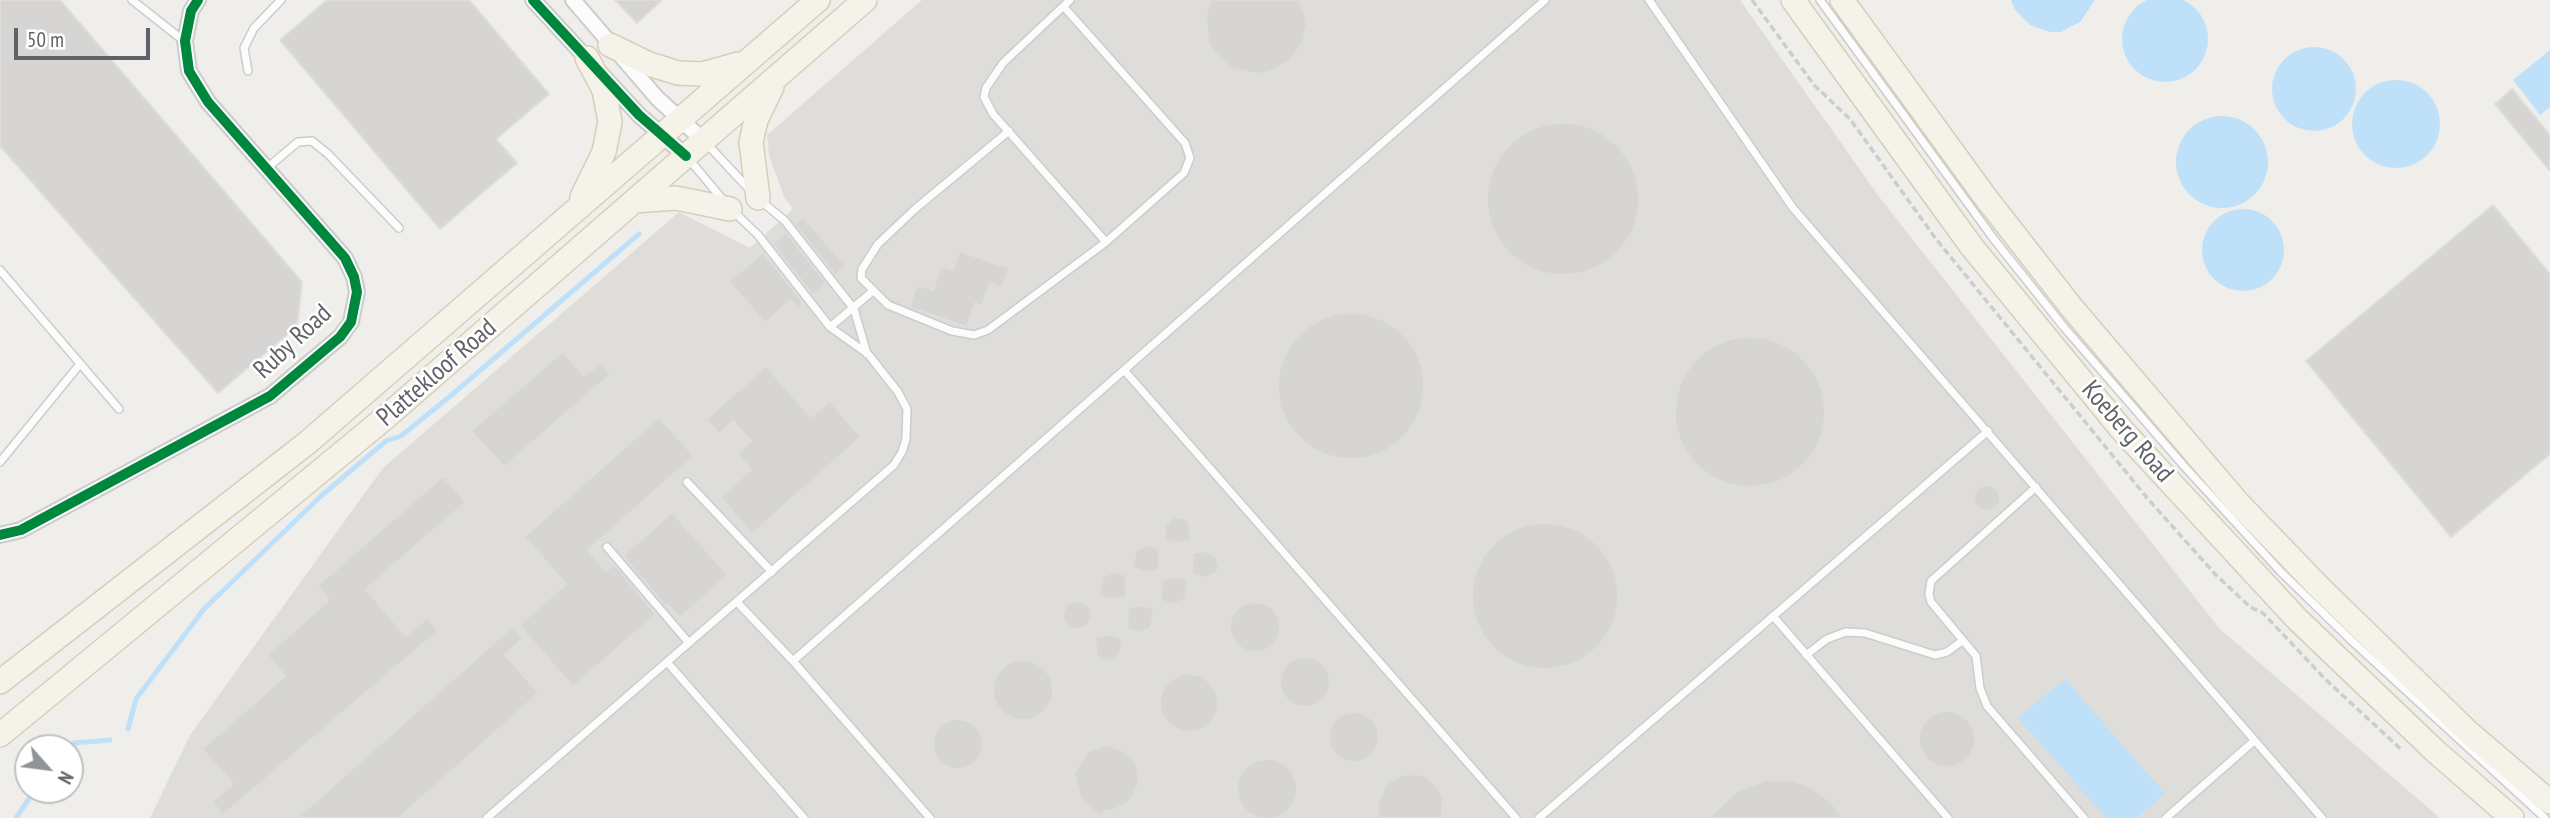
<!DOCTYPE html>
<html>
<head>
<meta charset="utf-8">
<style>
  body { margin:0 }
  #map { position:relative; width:2550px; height:818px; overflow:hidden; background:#efeeea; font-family:"PT Sans Narrow",sans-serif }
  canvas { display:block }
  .north { position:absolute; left:14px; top:734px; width:70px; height:70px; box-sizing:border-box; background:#fff; border:2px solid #bfc1c3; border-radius:50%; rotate:118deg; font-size:19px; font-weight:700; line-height:28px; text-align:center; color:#5f6368 }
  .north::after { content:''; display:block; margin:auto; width:24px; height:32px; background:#919496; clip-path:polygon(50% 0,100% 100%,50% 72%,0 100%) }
  .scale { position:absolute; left:14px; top:28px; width:136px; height:32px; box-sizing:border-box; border:4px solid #5f6368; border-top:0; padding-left:9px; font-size:21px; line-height:24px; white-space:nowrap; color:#5f6368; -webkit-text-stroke:5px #fff; paint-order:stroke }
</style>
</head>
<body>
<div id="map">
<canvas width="2550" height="818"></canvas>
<div class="north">N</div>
<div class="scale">50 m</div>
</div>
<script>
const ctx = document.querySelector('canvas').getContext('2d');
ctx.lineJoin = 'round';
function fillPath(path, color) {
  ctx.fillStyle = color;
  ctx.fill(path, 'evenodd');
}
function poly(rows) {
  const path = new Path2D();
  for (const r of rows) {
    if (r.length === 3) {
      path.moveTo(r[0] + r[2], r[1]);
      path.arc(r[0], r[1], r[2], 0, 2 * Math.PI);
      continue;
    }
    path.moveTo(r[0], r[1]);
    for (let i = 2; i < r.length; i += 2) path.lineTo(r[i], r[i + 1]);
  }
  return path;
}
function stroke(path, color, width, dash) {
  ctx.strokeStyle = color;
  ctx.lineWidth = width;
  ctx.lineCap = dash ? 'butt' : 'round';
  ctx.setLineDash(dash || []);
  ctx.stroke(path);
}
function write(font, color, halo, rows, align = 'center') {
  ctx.font = font + ' "PT Sans Narrow",sans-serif';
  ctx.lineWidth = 5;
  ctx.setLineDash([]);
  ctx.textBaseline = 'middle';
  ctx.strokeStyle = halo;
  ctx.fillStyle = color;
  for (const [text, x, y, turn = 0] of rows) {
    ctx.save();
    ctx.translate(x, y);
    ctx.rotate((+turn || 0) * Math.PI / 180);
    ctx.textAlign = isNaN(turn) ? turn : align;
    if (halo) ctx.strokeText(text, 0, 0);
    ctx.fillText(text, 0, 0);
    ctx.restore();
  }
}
const industrial = poly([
  [922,0,1740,0,1880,198,2219,628,2440,818,150,818,190,735,383,468,679,212,750,248,793,209,784,197,769,155,767,135]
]);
const water = poly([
  [2165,39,43],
  [2011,0,2095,0,2080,22,2061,32,2050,32,2030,25,2015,10],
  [2314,89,42],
  [2550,50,2550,107,2540,115,2513,80],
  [2396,124,44],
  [2222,162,46],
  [2243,250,41],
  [2065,679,2165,794,2136,818,2106,818,2018,718]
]);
const stream = poly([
  [128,729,136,699,204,609,321,496,386,441,401,436,448,398,639,234],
  [69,748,74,743,110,740],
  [16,818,35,790]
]);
const building = poly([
  [0,0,60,0,302,282,297,326,218,393,0,146,0,0],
  [327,0,469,0,549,94,496,139,517,163,440,229,280,40,327,0],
  [615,0,662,0,637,23,615,0],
  [1211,0,1300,0,1307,22,1302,44,1289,61,1270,72,1258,74,1233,69,1214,52,1208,41,1206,15,1211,0],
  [2512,89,2550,135,2550,171,2495,104,2512,89],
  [1563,199,76],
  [2493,205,2550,274,2550,454,2451,537,2306,361,2493,205],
  [803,217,846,266,835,275,795,224,803,217],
  [786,232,826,283,813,295,773,244,786,232],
  [959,251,1009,268,1002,287,990,283,982,306,975,303,967,327,909,307,917,285,933,290,941,266,953,270,959,251],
  [763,252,803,303,798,308,791,300,765,323,729,282,763,252],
  [1351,386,73],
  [1750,412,75],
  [563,351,584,376,601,362,611,374,504,467,471,431,563,351],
  [766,366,811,417,830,401,861,437,752,534,720,497,751,470,737,454,751,441,733,421,719,434,706,419,766,366],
  [659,417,694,456,588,550,606,571,614,564,656,614,573,687,519,625,566,584,524,537,659,417],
  [443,476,466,502,366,589,406,636,427,618,438,631,223,815,212,802,233,784,202,749,285,676,267,655,329,600,317,586,443,476],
  [1987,498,13],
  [672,512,728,575,680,618,667,604,665,606,623,556,672,512],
  [1173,517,1185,518,1189,522,1191,541,1178,543,1165,540,1165,526,1173,517],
  [1545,596,73],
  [1147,545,1159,549,1159,570,1145,572,1132,568,1136,550,1147,545],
  [1206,551,1216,556,1219,568,1216,573,1205,578,1192,574,1193,553,1206,551],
  [1114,572,1126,575,1126,597,1112,599,1099,596,1103,577,1114,572],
  [1175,577,1188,580,1185,599,1174,604,1161,601,1162,580,1175,577],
  [1077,615,14],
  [1255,627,25],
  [1141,605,1154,609,1151,628,1140,633,1127,629,1128,608,1141,605],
  [513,626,523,638,505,655,539,693,399,818,297,818,513,626],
  [1108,634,1122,638,1121,651,1113,660,1107,661,1097,656,1095,637,1108,634],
  [1305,682,25],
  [1023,690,30],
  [1189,703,29],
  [1947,739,28],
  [1354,737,25],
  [958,744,25],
  [1107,745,1125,751,1132,757,1137,766,1139,784,1130,801,1114,810,1104,811,1102,818,1081,799,1074,774,1088,751,1107,745],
  [1267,789,30],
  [1418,774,1427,777,1439,789,1443,798,1442,818,1378,818,1378,803,1386,784,1401,775,1418,774],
  [1766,780,1791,780,1809,786,1831,802,1843,818,1709,818,1738,790,1766,780]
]);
const path = poly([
  [1752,0,1814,85,1850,119,1936,239,2148,499,2215,574,2250,607,2263,613,2325,679,2403,751]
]);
const service = poly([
  [132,0,184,41],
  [1070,0,1003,63,986,88,984,97,993,114,1106,242],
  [1649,0,1793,208,2322,818],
  [1820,0,1993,238,2063,326,2183,465,2281,572,2352,641,2545,818],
  [248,71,244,48,254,28,281,0],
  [1009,131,915,209,878,244,862,269,861,278,888,305,952,331,974,335,988,330,1106,242,1184,173,1190,158,1185,143,1064,7],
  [707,144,749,189],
  [688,158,723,200],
  [267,168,298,142,312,141,328,154,399,228],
  [760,200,785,221,854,309,867,354],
  [0,270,119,409],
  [830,327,873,291],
  [1124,370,1516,818],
  [0,462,80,364],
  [687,482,772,572],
  [2036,487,1931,581,1929,594,1931,602,1976,656,1980,688,1987,706,2084,818],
  [607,547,689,643],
  [737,602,793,661],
  [1773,616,1948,818],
  [1806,655,1827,639,1846,632,1865,633,1935,655,1947,652,1962,641],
  [667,662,804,818],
  [487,818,894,465,902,452,906,439,907,409,898,392,868,354,830,327,758,235,733,211],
  [930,818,793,661,1545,0],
  [1539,818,1988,431],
  [2166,818,2254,741]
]);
const minor = poly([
  [533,0,639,115,686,156],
  [573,0,657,98,704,141],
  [0,535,21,530,270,396,340,337,351,322,357,292,354,277,345,258,208,102,189,71,185,41,191,11,198,0]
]);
const primary = poly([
  [1793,0,1972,247,2122,430,2297,619,2435,751,2512,818],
  [1842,0,1986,198,2072,308,2238,503,2321,589,2468,732,2550,802],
  [610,45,649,64,678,73,702,74,738,64],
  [582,197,604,152,610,122,604,90,587,58],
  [758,198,751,142,756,120,772,87],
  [634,201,676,198,730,209],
  [0,682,307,443,818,0],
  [0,735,386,417,865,0]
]);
const cycleway = poly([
  [533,0,639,115,686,156],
  [0,535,21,530,270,396,340,337,351,322,357,292,354,277,345,258,208,102,189,71,185,41,191,11,198,0]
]);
const streetNames = [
  ["Ruby Road",293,342,-43],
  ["Plattekloof Road",437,373,-41],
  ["Koeberg Road",2127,432,49]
];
fillPath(industrial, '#dfddda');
fillPath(water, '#bfe0f9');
stroke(stream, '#bfe0f9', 5);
fillPath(building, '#d6d5d3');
stroke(building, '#deddd9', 2);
stroke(service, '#cbcccc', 10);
stroke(minor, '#cbcccc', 18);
stroke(primary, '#d7ceb8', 26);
stroke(path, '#cacfcc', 3.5, [7, 3.5]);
stroke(service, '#fdfcfc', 7);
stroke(minor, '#fdfcfc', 14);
stroke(primary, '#f4f2e9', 23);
stroke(cycleway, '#00873e', 10);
write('26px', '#5f6368', '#fff', streetNames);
</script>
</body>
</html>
